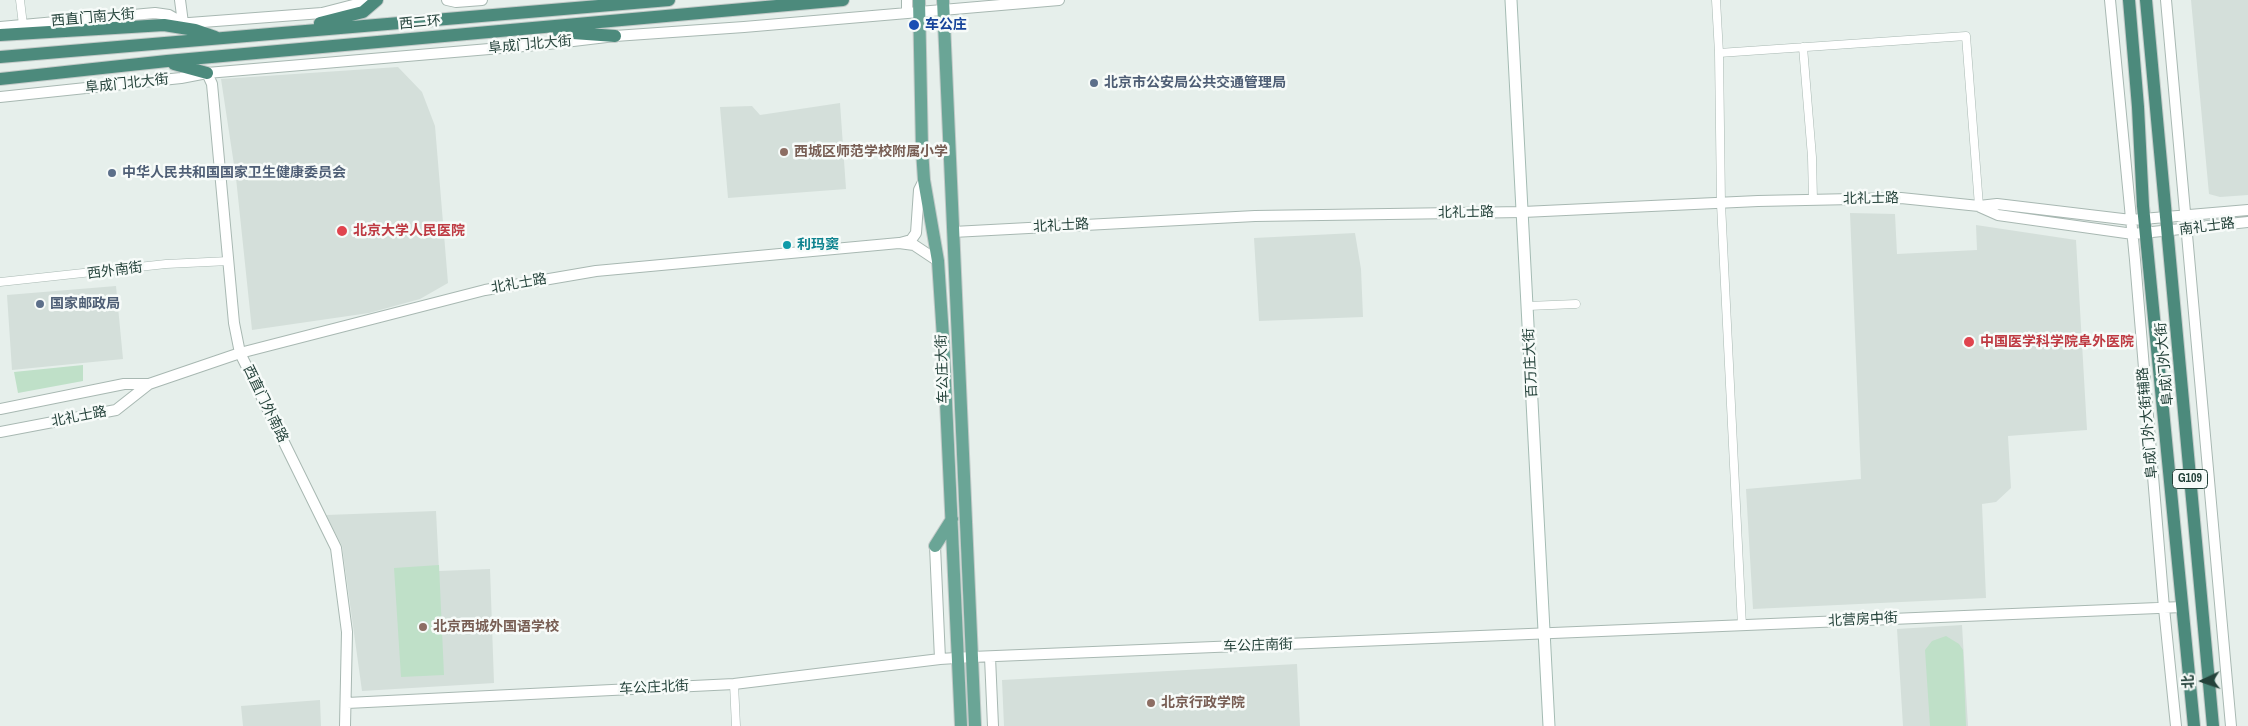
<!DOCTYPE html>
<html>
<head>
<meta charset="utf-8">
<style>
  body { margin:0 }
  #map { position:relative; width:2248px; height:726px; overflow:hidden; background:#e6efeb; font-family:"Archivo Narrow","Noto Sans SC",sans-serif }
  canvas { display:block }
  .north { position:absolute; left:2178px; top:656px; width:50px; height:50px; -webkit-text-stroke:4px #f7fbf9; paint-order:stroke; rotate:267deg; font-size:14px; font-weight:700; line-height:20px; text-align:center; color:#24423a }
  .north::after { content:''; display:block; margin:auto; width:18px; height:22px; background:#24423a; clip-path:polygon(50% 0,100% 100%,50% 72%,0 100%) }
</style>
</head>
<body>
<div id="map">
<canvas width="2248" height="726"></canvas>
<div class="north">北</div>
</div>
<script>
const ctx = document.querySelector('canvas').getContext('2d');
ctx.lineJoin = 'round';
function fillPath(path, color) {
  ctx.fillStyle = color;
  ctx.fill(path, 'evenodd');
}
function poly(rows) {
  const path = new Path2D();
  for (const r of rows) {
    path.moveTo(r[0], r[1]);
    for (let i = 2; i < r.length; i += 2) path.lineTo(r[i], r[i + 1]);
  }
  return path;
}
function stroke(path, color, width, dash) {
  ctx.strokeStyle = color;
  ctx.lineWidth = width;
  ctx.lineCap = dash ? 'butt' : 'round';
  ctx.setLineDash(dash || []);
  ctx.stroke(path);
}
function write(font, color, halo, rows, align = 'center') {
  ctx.font = font + ' "Archivo Narrow","Noto Sans SC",sans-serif';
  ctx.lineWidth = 5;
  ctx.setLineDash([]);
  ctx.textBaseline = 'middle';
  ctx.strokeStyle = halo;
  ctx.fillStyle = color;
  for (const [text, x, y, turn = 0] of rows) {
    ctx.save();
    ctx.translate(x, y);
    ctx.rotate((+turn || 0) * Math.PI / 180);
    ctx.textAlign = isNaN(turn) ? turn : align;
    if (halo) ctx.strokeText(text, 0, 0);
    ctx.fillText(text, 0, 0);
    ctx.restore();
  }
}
const built = poly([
  [2191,0,2248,0,2248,195,2220,197,2209,194],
  [398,67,422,92,435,126,448,283,420,299,369,313,252,330,236,178,221,79],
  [840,103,846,189,728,198,720,107,752,106,760,115],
  [1850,213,1895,214,1897,254,1977,250,1976,225,2076,240,2087,430,2008,436,2011,488,1996,502,1982,504,1986,598,1753,609,1746,489,1861,479],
  [1355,233,1361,269,1363,317,1259,321,1254,238],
  [116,286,123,359,12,370,7,295],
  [436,511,439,571,490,569,494,683,362,691,342,546,326,515],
  [1962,625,1968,726,1903,726,1897,629],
  [1297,664,1300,726,1004,726,1002,680],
  [320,700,321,726,243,726,241,706]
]);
const green = poly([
  [83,365,83,381,18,393,14,372],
  [439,565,444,675,401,677,394,568],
  [1946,636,1959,644,1963,650,1966,726,1930,726,1925,650,1932,641]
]);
const minor = poly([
  [20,0,23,25],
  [1716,0,1719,53,1966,36,1979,206],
  [1803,47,1812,157,1813,200],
  [1719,53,1721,204,1742,626],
  [0,282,166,264,229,261],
  [1528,306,1576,304],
  [734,684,736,726]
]);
const tertiary = poly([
  [180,0,183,23],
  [447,0,456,2,482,0],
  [907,0,907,13],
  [2110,0,2135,260,2164,608,2176,726],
  [2166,0,2231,726],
  [176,24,322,13,373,0],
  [0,27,155,13,169,15,183,23],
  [207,73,212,84,234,323,240,353,336,548,347,632,345,726],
  [0,97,181,78,207,73,548,44,615,36,744,27,1059,0],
  [1980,207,1998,215,2133,234,2248,222],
  [953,232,1255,216,1523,212,1758,201,1901,198,1979,206,1997,204,2131,220,2248,210],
  [900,243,911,240,916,233,919,190,924,180],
  [0,409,124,384,149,384,240,353,485,290,596,271,899,243,914,245,938,261],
  [0,432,116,410,149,384],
  [935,546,940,659],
  [990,657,993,726],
  [347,703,734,684,940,659,972,657,2182,607]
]);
const secondary = poly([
  [1511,0,1549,726]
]);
const primary = poly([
  [919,0,922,150,924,180,938,261,943,337,961,726],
  [943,0,975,726],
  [935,546,952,519]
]);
const trunk = poly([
  [2129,0,2138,107,2143,206,2194,726],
  [2146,0,2213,726],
  [320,23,363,12,377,0],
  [559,32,615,36],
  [0,35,164,25,195,30,215,37],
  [0,57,669,0],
  [174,64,207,73],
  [0,79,167,61,843,0]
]);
const markers = [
  [914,25,6,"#1a4fb4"],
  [1094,83,5,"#5c6f8a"],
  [784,152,5,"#8d6e63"],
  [112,173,5,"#5c6f8a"],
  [342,231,6,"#e0444e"],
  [787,245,5,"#0f9aa8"],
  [40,304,5,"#5c6f8a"],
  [1969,342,6,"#e0444e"],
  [423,627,5,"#8d6e63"],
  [1151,703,5,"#8d6e63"]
];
const shields = [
  [2190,479,35]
];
const shieldNames = [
  ["G109",2190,479]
];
const streetNames = [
  ["西直门南大街",93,18,-5],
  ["西二环",420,23,-5],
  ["阜成门北大街",530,45,-5],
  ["阜成门北大街",127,84,-6],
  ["北礼士路",1871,199,-1],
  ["北礼士路",1466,213,-1],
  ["北礼士路",1061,226,-3],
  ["南礼士路",2207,227,-7],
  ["西外南街",115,271,-7],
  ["北礼士路",519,284,-10],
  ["百万庄大街",1531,363,-93],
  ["阜成门外大街",2165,364,-95],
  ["车公庄大街",943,369,-92],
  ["西直门外南路",265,404,64],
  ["北礼士路",79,417,-11],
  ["阜成门外大街辅路",2148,423,-95],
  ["北营房中街",1863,620,-3],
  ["车公庄南街",1258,646,-2],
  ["车公庄北街",654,688,-3]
];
const transitNames = [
  ["车公庄",925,25]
];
const serviceNames = [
  ["北京市公安局公共交通管理局",1104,83],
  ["中华人民共和国国家卫生健康委员会",122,173],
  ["国家邮政局",50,304]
];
const educationNames = [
  ["西城区师范学校附属小学",794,152],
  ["北京西城外国语学校",433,627],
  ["北京行政学院",1161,703]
];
const healthNames = [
  ["北京大学人民医院",353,231],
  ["中国医学科学院阜外医院",1980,342]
];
const cultureNames = [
  ["利玛窦",797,245]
];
fillPath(built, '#d4dfda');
fillPath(green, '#bfe0c8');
stroke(minor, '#a8b8b2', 9);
stroke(tertiary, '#a8b8b2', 12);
stroke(secondary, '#a4bbb3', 13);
stroke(primary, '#c2cac8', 14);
stroke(trunk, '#c2cac8', 14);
stroke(minor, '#fff', 8);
stroke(tertiary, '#fff', 10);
stroke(secondary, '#fff', 11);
stroke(primary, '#6aa596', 12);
stroke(trunk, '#4c8a7c', 12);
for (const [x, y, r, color] of markers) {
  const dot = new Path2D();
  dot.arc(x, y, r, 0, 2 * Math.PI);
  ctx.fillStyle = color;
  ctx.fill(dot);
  stroke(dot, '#f7fbf9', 2);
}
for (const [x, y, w] of shields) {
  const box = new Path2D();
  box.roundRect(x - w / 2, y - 9.5, w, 19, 4);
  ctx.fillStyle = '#f7fbf9';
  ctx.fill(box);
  stroke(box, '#24423a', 1);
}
write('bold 12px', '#24423a', null, shieldNames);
write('14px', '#24423a', '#f7fbf9', streetNames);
write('bold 14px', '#164399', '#f7fbf9', transitNames, 'left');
write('bold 14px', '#4e5e75', '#f7fbf9', serviceNames, 'left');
write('bold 14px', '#785e54', '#f7fbf9', educationNames, 'left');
write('bold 14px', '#be3a42', '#f7fbf9', healthNames, 'left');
write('bold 14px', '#0d838f', '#f7fbf9', cultureNames, 'left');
</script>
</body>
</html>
